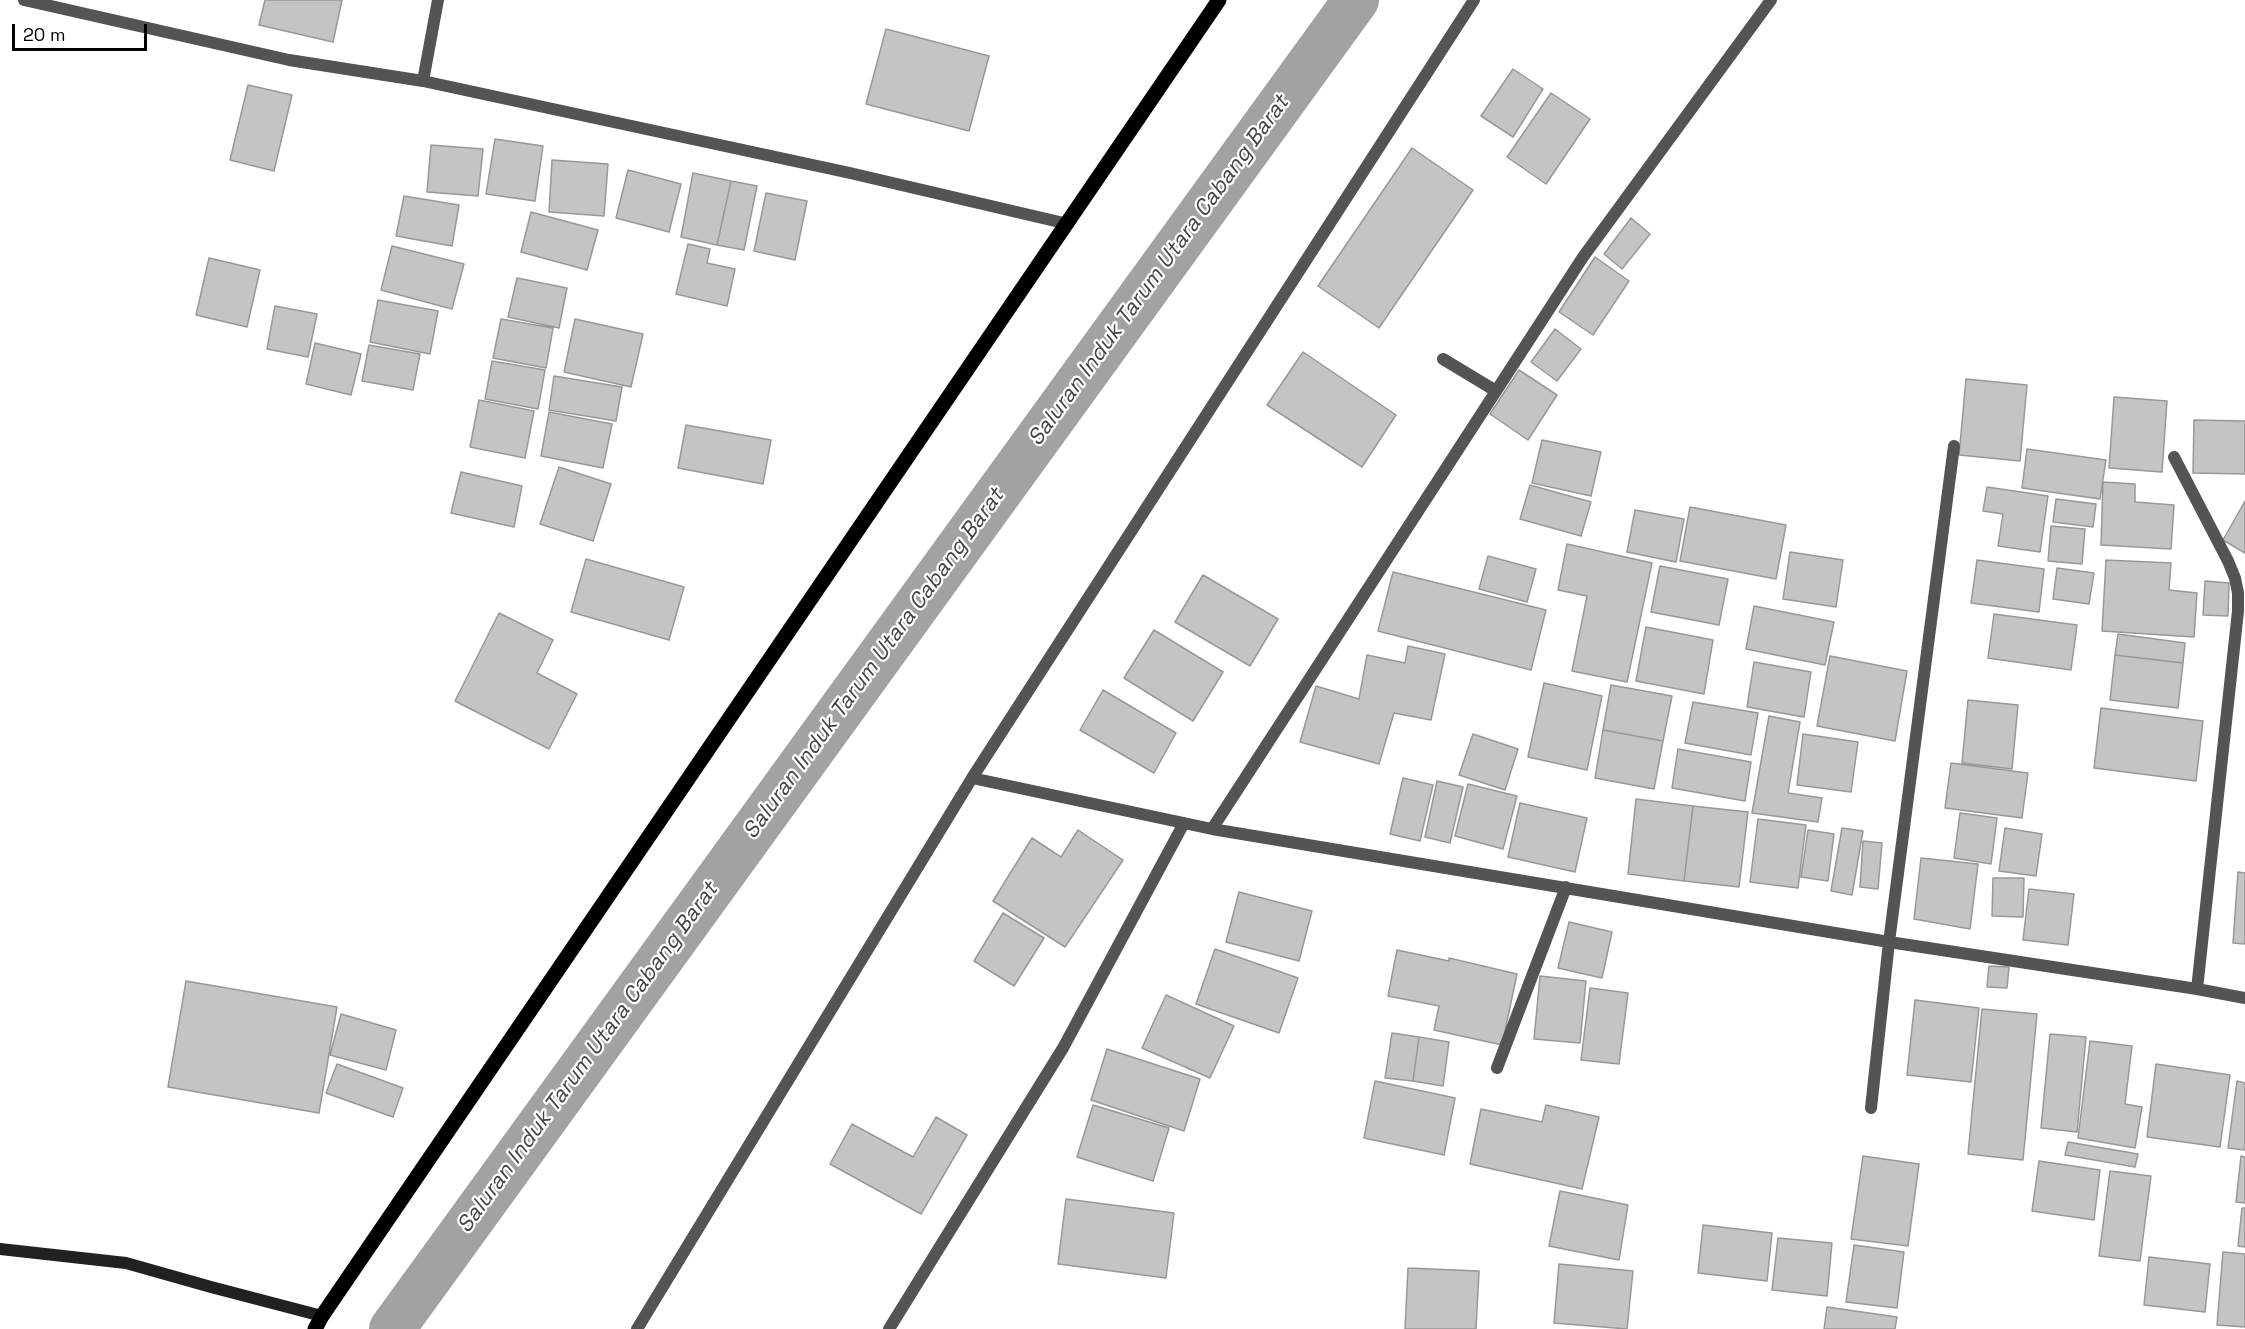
<!DOCTYPE html>
<html>
<head>
<meta charset="utf-8">
<style>
  body { margin:0 }
  #map { position:relative; width:2245px; height:1329px; overflow:hidden; background:#fff; font-family:"Space Grotesk",sans-serif }
  canvas { display:block }
  .scale { position:absolute; left:12px; top:24px; width:135px; height:27px; box-sizing:border-box; border:3px solid #000; border-top:0; padding-left:8px; font-size:18px; line-height:21px; white-space:nowrap; color:#000; -webkit-text-stroke:4px #fff; paint-order:stroke }
</style>
</head>
<body>
<div id="map">
<canvas width="2245" height="1329"></canvas>
<div class="scale">20 m</div>
</div>
<script>
const ctx = document.querySelector('canvas').getContext('2d');
ctx.lineJoin = 'round';
function poly(rows) {
  const path = new Path2D();
  for (const r of rows) {
    path.moveTo(r[0], r[1]);
    for (let i = 2; i < r.length; i += 2) path.lineTo(r[i], r[i + 1]);
  }
  return path;
}
function stroke(path, color, width, dash) {
  ctx.strokeStyle = color;
  ctx.lineWidth = width;
  ctx.lineCap = dash ? 'butt' : 'round';
  ctx.setLineDash(dash || []);
  ctx.stroke(path);
}
function fillPath(path, color) {
  ctx.fillStyle = color;
  ctx.fill(path, 'evenodd');
}
function write(font, color, halo, rows, align = 'center') {
  ctx.font = font + ' "Space Grotesk",sans-serif';
  ctx.lineWidth = 4.5;
  ctx.setLineDash([]);
  ctx.textBaseline = 'middle';
  ctx.strokeStyle = halo;
  ctx.fillStyle = color;
  for (const [text, x, y, turn = 0] of rows) {
    ctx.save();
    ctx.translate(x, y);
    ctx.rotate((+turn || 0) * Math.PI / 180);
    ctx.textAlign = isNaN(turn) ? turn : align;
    if (halo) ctx.strokeText(text, 0, 0);
    ctx.fillText(text, 0, 0);
    ctx.restore();
  }
}
const canal = poly([
  [392,1329,1356,0]
]);
const building = poly([
  [265,0,342,0,333,42,259,25,265,0],
  [886,29,989,56,969,131,866,104,886,29],
  [1513,69,1543,89,1513,137,1481,116,1513,69],
  [248,85,292,95,274,171,230,160,248,85],
  [1551,93,1590,119,1546,184,1507,157,1551,93],
  [495,139,543,146,535,201,486,194,495,139],
  [431,145,483,149,478,196,427,192,431,145],
  [1412,148,1473,190,1379,328,1318,286,1412,148],
  [552,160,608,164,604,216,549,212,552,160],
  [628,170,681,184,669,232,616,218,628,170],
  [693,173,731,181,717,245,681,237,693,173],
  [731,181,757,186,744,250,717,245,731,181],
  [766,193,807,201,795,260,754,251,766,193],
  [404,196,459,205,452,246,396,236,404,196],
  [531,212,598,230,587,270,521,252,531,212],
  [1631,218,1650,234,1622,269,1604,254,1631,218],
  [688,244,710,249,707,263,735,269,727,306,676,294,688,244],
  [392,246,464,264,452,309,381,290,392,246],
  [1595,257,1629,281,1593,335,1559,312,1595,257],
  [209,258,260,270,247,327,196,315,209,258],
  [517,278,567,288,559,328,508,317,517,278],
  [378,300,438,311,430,354,370,342,378,300],
  [275,306,317,314,308,357,267,349,275,306],
  [501,319,553,328,546,368,493,358,501,319],
  [575,319,643,334,631,387,564,372,575,319],
  [1555,329,1581,349,1557,381,1531,362,1555,329],
  [315,343,361,354,351,395,306,384,315,343],
  [369,345,420,354,413,390,362,381,369,345],
  [1303,352,1396,415,1362,467,1267,405,1303,352],
  [492,361,545,370,538,409,485,399,492,361],
  [1519,370,1557,395,1528,440,1490,414,1519,370],
  [554,376,622,387,616,421,549,410,554,376],
  [1966,379,2027,385,2020,461,1959,455,1966,379],
  [2114,397,2167,401,2162,472,2109,468,2114,397],
  [479,400,534,411,525,458,470,447,479,400],
  [549,412,612,424,603,468,541,456,549,412],
  [2194,420,2245,421,2245,474,2193,473,2194,420],
  [686,425,771,440,763,484,678,468,686,425],
  [1542,440,1601,452,1591,496,1532,483,1542,440],
  [2027,449,2106,460,2100,499,2022,488,2027,449],
  [559,467,611,484,593,541,540,524,559,467],
  [461,472,522,486,514,527,451,513,461,472],
  [2103,482,2135,484,2135,502,2174,505,2171,549,2101,545,2103,482],
  [1530,485,1591,502,1581,536,1520,519,1530,485],
  [1987,487,2048,496,2040,552,1998,546,2003,514,1983,511,1987,487],
  [2056,499,2096,504,2093,527,2053,522,2056,499],
  [2245,501,2245,553,2223,540,2245,501],
  [1690,507,1786,525,1776,579,1680,561,1690,507],
  [1635,510,1684,519,1676,562,1627,552,1635,510],
  [2051,526,2085,529,2082,564,2048,561,2051,526],
  [1567,544,1652,563,1627,682,1572,671,1587,596,1558,590,1567,544],
  [1790,552,1843,560,1836,607,1783,599,1790,552],
  [1488,556,1536,569,1527,602,1479,589,1488,556],
  [586,559,684,587,669,640,571,612,586,559],
  [1977,560,2044,569,2039,612,1971,603,1977,560],
  [2106,560,2171,563,2169,590,2197,593,2194,637,2102,631,2106,560],
  [1660,566,1728,579,1719,625,1651,612,1660,566],
  [2057,568,2094,573,2089,604,2053,599,2057,568],
  [1393,572,1546,610,1531,670,1378,631,1393,572],
  [1203,575,1278,619,1250,666,1175,622,1203,575],
  [2205,581,2229,583,2228,616,2203,615,2205,581],
  [1754,606,1834,622,1825,665,1746,649,1754,606],
  [499,613,553,640,537,673,577,694,549,749,455,701,499,613],
  [1994,614,2077,625,2071,670,1988,658,1994,614],
  [1646,627,1713,640,1704,694,1636,681,1646,627],
  [1154,630,1223,672,1193,721,1124,678,1154,630],
  [2118,634,2185,643,2183,663,2115,655,2118,634],
  [1408,646,1445,654,1431,720,1394,713,1379,764,1300,742,1316,686,1359,699,1367,655,1405,663,1408,646],
  [2115,655,2183,663,2178,708,2110,700,2115,655],
  [1830,656,1907,671,1895,741,1817,726,1830,656],
  [1754,662,1811,672,1804,717,1747,707,1754,662],
  [1544,683,1602,696,1587,770,1528,757,1544,683],
  [1611,685,1672,696,1663,741,1603,730,1611,685],
  [1103,690,1176,733,1154,773,1080,730,1103,690],
  [1968,700,2018,705,2012,769,1962,763,1968,700],
  [1693,702,1758,713,1751,755,1685,743,1693,702],
  [2101,708,2203,721,2196,781,2094,768,2101,708],
  [1769,716,1800,722,1788,793,1822,798,1818,822,1752,813,1769,716],
  [1603,730,1663,741,1654,789,1595,778,1603,730],
  [1473,734,1518,749,1505,790,1459,775,1473,734],
  [1803,734,1858,742,1851,792,1797,785,1803,734],
  [1678,749,1751,762,1745,801,1672,788,1678,749],
  [1951,763,2028,773,2022,818,1945,808,1951,763],
  [1403,778,1433,785,1420,841,1390,834,1403,778],
  [1437,781,1463,787,1450,843,1425,837,1437,781],
  [1468,784,1517,796,1503,849,1455,836,1468,784],
  [1636,799,1693,806,1684,881,1628,874,1636,799],
  [1520,803,1587,818,1575,872,1508,857,1520,803],
  [1693,806,1748,812,1739,887,1684,881,1693,806],
  [1960,813,1997,818,1991,864,1954,858,1960,813],
  [1758,819,1806,825,1798,888,1750,882,1758,819],
  [1842,828,1863,831,1852,895,1831,891,1842,828],
  [2005,828,2042,834,2036,876,1999,871,2005,828],
  [1078,830,1123,860,1065,947,993,901,1032,838,1061,857,1078,830],
  [1808,830,1834,834,1828,881,1801,877,1808,830],
  [1863,841,1882,843,1878,889,1860,887,1863,841],
  [1921,858,1978,864,1970,929,1914,919,1921,858],
  [2238,872,2245,873,2245,944,2233,943,2238,872],
  [1993,878,2024,878,2023,917,1992,916,1993,878],
  [2029,889,2074,894,2068,945,2023,940,2029,889],
  [1239,892,1312,911,1299,961,1226,942,1239,892],
  [1003,913,1044,938,1014,986,974,961,1003,913],
  [1569,922,1612,932,1602,978,1558,968,1569,922],
  [1215,949,1298,978,1279,1033,1196,1004,1215,949],
  [1397,950,1449,961,1449,958,1517,974,1502,1045,1434,1030,1439,1006,1388,996,1397,950],
  [1989,966,2009,967,2007,988,1987,987,1989,966],
  [1540,976,1586,981,1580,1043,1534,1039,1540,976],
  [186,981,337,1007,319,1113,168,1087,186,981],
  [1590,988,1628,993,1619,1064,1581,1060,1590,988],
  [1166,995,1234,1026,1210,1078,1142,1048,1166,995],
  [1915,1000,1979,1008,1971,1082,1907,1075,1915,1000],
  [1982,1009,2037,1014,2023,1160,1968,1154,1982,1009],
  [341,1014,396,1030,386,1070,330,1055,341,1014],
  [1392,1033,1419,1037,1413,1081,1385,1078,1392,1033],
  [2050,1034,2086,1037,2077,1132,2041,1128,2050,1034],
  [1419,1037,1449,1042,1443,1086,1413,1081,1419,1037],
  [2090,1041,2132,1046,2125,1104,2142,1107,2135,1148,2078,1138,2090,1041],
  [1107,1049,1200,1079,1184,1131,1091,1100,1107,1049],
  [337,1064,403,1088,393,1117,326,1093,337,1064],
  [2156,1064,2230,1075,2220,1147,2147,1137,2156,1064],
  [1375,1081,1455,1098,1444,1155,1364,1138,1375,1081],
  [2237,1081,2245,1083,2245,1150,2228,1148,2237,1081],
  [1093,1105,1169,1128,1153,1181,1077,1157,1093,1105],
  [1546,1105,1599,1117,1582,1189,1470,1164,1481,1109,1542,1122,1546,1105],
  [936,1117,967,1135,921,1214,830,1164,852,1124,913,1157,936,1117],
  [2068,1142,2138,1154,2135,1167,2065,1155,2068,1142],
  [1863,1156,1919,1164,1908,1246,1851,1239,1863,1156],
  [2241,1156,2245,1157,2245,1203,2236,1202,2241,1156],
  [2039,1161,2100,1170,2094,1220,2032,1211,2039,1161],
  [2110,1171,2151,1176,2140,1261,2099,1256,2110,1171],
  [1560,1191,1628,1205,1619,1260,1549,1246,1560,1191],
  [1066,1199,1174,1213,1166,1278,1058,1264,1066,1199],
  [2242,1208,2245,1208,2245,1247,2238,1246,2242,1208],
  [1703,1225,1772,1233,1767,1281,1698,1273,1703,1225],
  [1778,1238,1832,1243,1827,1296,1772,1290,1778,1238],
  [1854,1245,1904,1252,1897,1308,1846,1302,1854,1245],
  [2223,1252,2245,1254,2245,1327,2217,1325,2223,1252],
  [2149,1257,2210,1264,2205,1312,2144,1305,2149,1257],
  [1559,1264,1633,1271,1627,1329,1554,1323,1559,1264],
  [1408,1268,1479,1271,1476,1329,1405,1329,1408,1268],
  [1827,1307,1897,1317,1895,1329,1824,1329,1827,1307]
]);
const street = poly([
  [24,0,289,60,423,81,850,173,1068,224],
  [423,81,438,0],
  [1443,359,1496,391],
  [2174,457,2228,561,2235,578,2238,593,2238,611,2197,989],
  [972,778,1212,829,1889,942,2197,989,2245,998],
  [1212,829,1583,257,1771,0],
  [1497,1068,1566,887],
  [1871,1108,1889,942,1954,446],
  [637,1329,972,778,1474,0],
  [889,1329,1063,1048,1184,823]
]);
const secondary = poly([
  [0,1249,126,1263,211,1287,322,1316]
]);
const primary = poly([
  [315,1329,322,1316,1219,0]
]);
const waterNames = [
  ["Saluran Induk Tarum Utara Cabang Barat",1159,271,-54],
  ["Saluran Induk Tarum Utara Cabang Barat",874,664,-54],
  ["Saluran Induk Tarum Utara Cabang Barat",588,1058,-54]
];
stroke(canal, '#a2a2a2', 46);
fillPath(building, '#c4c4c4');
stroke(building, '#989898', 1.5);
stroke(street, '#545454', 12);
stroke(secondary, '#212121', 12);
stroke(primary, '#000', 15);
write('italic 22px', '#434343', '#fff', waterNames);
</script>
</body>
</html>
